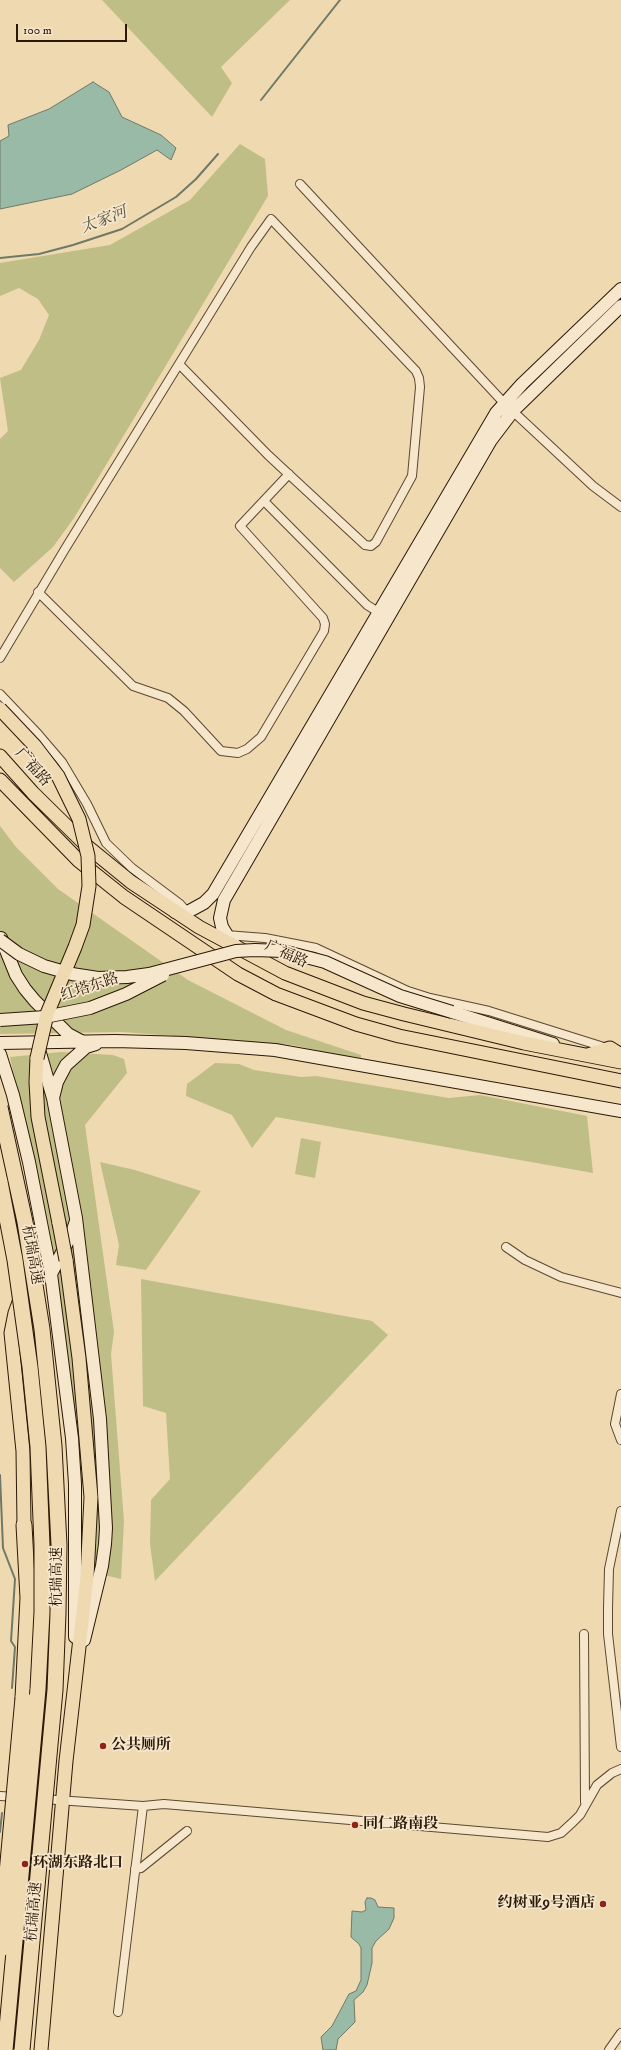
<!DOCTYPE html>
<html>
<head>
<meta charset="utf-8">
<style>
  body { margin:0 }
  #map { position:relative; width:621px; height:2050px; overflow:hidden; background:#efd9b0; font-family:"IM FELL DW Pica",serif }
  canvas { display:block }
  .scale { position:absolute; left:16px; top:24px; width:111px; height:18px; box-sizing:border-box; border:2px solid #2b1806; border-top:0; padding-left:5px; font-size:12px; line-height:14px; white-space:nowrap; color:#2b1806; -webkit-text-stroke:3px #f5e6cc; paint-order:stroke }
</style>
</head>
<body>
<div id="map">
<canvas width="621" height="2050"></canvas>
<div class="scale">100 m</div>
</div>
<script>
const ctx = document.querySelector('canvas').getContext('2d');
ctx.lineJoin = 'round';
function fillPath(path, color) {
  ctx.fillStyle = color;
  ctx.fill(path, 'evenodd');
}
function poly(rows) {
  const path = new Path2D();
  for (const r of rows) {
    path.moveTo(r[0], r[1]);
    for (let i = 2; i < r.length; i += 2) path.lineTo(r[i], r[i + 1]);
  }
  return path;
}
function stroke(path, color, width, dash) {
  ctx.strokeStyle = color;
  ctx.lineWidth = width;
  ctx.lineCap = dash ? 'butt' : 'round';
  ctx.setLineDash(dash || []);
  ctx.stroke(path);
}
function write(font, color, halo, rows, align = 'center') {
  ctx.font = font + ' "IM FELL DW Pica","Noto Serif SC",serif';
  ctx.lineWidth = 3.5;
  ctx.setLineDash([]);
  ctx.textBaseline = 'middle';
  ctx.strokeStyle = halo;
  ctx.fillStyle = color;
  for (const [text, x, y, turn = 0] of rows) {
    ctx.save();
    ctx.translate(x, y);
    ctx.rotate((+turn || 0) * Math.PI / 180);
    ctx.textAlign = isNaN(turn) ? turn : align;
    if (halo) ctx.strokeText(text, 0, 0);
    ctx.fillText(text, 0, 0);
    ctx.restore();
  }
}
const green = poly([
  [102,0,290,0,221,67,232,83,212,117],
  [240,144,265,159,268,196,74,518,53,547,14,582,0,568,0,439,8,431,0,378,21,370,39,340,49,315,38,299,19,288,0,296,0,263,110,245,190,200],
  [0,826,16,847,58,889,188,980,286,1030,361,1055,361,1060,292,1045,122,1032,0,1034],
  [61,1052,113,1055,124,1059,127,1073,85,1125,114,1332,111,1354,124,1521,121,1579,95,1573,91,1483,81,1483,59,1285,34,1154,21,1111,10,1057],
  [215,1063,239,1064,254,1070,301,1077,316,1076,449,1098,480,1095,587,1116,593,1173,276,1117,252,1148,232,1115,186,1096,187,1084],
  [301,1138,321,1142,315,1178,295,1174],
  [100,1162,135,1170,201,1191,146,1270,116,1265,119,1245],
  [141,1279,372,1321,388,1335,155,1581,150,1544,151,1500,170,1479,166,1413,143,1406]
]);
const water = poly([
  [93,82,109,92,122,117,161,135,176,148,171,160,157,150,121,170,72,194,0,209,0,141,9,136,8,125,49,109,93,82],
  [367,1898,371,1898,375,1900,378,1907,394,1908,394,1918,389,1929,376,1941,372,1948,372,1963,367,1985,363,1992,354,2000,355,2022,338,2039,336,2050,323,2050,321,2037,332,2026,349,1994,356,1991,361,1980,361,1948,359,1944,351,1937,352,1911,362,1912,366,1910,365,1902,367,1898]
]);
const stream = poly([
  [261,100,340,0],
  [0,258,39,254,73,245,122,229,176,197,196,179,218,154],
  [0,1475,3,1548,15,1579,11,1641,15,1647,12,1688],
  [0,1832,2,1813]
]);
const street = poly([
  [300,184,504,403,593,486,621,507],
  [264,501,367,605,383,615],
  [38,592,133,686,168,698,184,711,221,751,238,753,247,749,261,737,324,631,325,624,323,618,240,526,289,474],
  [0,658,65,549,251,247,271,219,416,371,419,378,420,387,412,476,376,542,371,546,365,545,268,455,179,364],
  [0,694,38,734,62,762,87,804,106,843,132,868,180,904,188,913],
  [226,935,265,938,316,948,408,991,430,998,489,1011,607,1048],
  [506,1247,525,1260,561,1277,621,1293],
  [621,1394,615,1424,621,1440],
  [621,1511,609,1569,608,1608,608,1634,621,1747],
  [584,1634,585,1802],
  [0,1796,17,1797],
  [43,1799,143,1806,164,1804,548,1837,561,1833,573,1822,580,1815,597,1785,612,1773,621,1769],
  [135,1869,141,1868,187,1831],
  [118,2012,143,1806],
  [609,2050,621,2033]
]);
const secondary = poly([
  [175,912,187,912,193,909,204,903,213,894,496,413,522,384,621,289],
  [1,938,16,975,25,989,35,1001,68,1034,83,1042],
  [236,946,230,940,222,927,220,918,224,900,491,440,513,411,621,306],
  [452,1012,553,1044],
  [0,1043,115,1041,186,1043,275,1050,621,1111],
  [40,1053,53,1098,76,1218,100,1419,106,1528,105,1544,102,1566,84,1640],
  [0,1054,13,1095,29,1162,51,1274,72,1438,75,1484,75,1637],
  [53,1098,57,1082,66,1065,86,1047,96,1044],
  [51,1274,72,1233,76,1221]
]);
const primary = poly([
  [0,756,33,793,88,847,131,882,199,927,285,973,363,1003,404,1014,524,1043,621,1062],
  [0,780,79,861,124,897,238,974,276,994,356,1024,399,1036,621,1081],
  [588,1055,610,1048,621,1055],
  [37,1058,36,1082,38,1117,59,1223],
  [24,1525,23,1451,11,1333,15,1313,29,1275],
  [30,1877,49,1654,50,1565,47,1453],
  [41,2050,66,1761,87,1577,91,1497,79,1358,66,1260]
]);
const highway = poly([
  [23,1698,28,1598,24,1525]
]);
const secondaryBridge = poly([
  [0,940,19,954,44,966,72,974,98,978,127,977,149,974,236,951,255,950,283,951,325,962,400,996,452,1012],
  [0,1020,45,1017,90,1008,126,994,163,975]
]);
const primaryBridge = poly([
  [0,709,35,746,58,776,79,819,88,856,89,886,83,925,75,947,47,1014,37,1058],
  [59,1223,66,1260]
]);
const highwayBridge = poly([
  [0,1107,25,1222,42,1329,54,1446,59,1545,58,1613,55,1690,22,2050],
  [0,1182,15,1260,30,1367,38,1447,42,1545,42,1612,38,1689,5,2050],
  [0,1950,23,1698]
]);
const markers = [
  [103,1746,4,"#8f2418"],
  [355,1825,4,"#8f2418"],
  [25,1864,4,"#8f2418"],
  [603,1904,4,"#8f2418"]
];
const streetNames = [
  ["广福路",32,768,48],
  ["广福路",286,955,25],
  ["红塔东路",90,988,-18],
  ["杭瑞高速",31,1255,80],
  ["杭瑞高速",58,1577,-90],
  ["杭瑞高速",35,1912,-85]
];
const poiNames = [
  ["公共厕所",111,1746],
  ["同仁路南段",363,1825],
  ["环湖东路北口",33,1864],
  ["约树亚9号酒店",595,1904,"right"]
];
const waterNames = [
  ["太家河",104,221,-21]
];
fillPath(green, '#bfbe87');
fillPath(water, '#9abaa8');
stroke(water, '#6e7967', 1);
stroke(stream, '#6e7967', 2);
stroke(street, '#5c4830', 10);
stroke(secondary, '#2b1806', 14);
stroke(primary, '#2b1806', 15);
stroke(highway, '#2b1806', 17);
stroke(street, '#f5e6cc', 8);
stroke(secondary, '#f5e6cc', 12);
stroke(primary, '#efd9b0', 13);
stroke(highway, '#efd9b0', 15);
stroke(secondaryBridge, '#2b1806', 14, []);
stroke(primaryBridge, '#2b1806', 15, []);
stroke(highwayBridge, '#2b1806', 17, []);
stroke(secondaryBridge, '#f5e6cc', 12);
stroke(primaryBridge, '#efd9b0', 13);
stroke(highwayBridge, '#efd9b0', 15);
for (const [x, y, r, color] of markers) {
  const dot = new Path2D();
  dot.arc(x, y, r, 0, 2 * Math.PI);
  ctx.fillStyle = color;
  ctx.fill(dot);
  stroke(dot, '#f5e6cc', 1.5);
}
write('15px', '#2b1806', '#f5e6cc', streetNames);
write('bold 15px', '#2b1806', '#f5e6cc', poiNames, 'left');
write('italic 16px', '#52513f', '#f5e6cc', waterNames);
</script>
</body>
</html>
